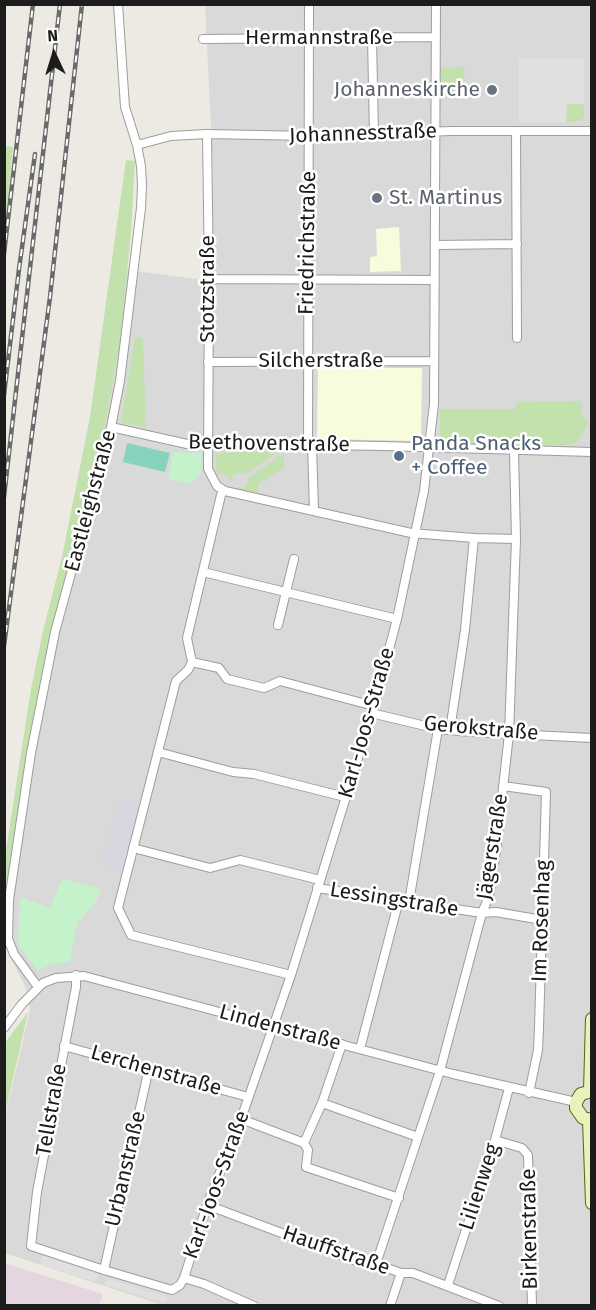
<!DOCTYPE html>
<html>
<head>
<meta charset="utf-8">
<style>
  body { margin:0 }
  #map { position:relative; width:596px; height:1310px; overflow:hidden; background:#eceae2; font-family:"Fira Sans",sans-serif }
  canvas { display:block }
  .frame { position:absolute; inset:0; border:6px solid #1c1c1c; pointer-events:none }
  .north { position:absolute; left:24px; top:24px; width:60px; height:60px; -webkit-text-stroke:4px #fff; paint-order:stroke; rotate:356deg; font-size:16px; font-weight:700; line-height:24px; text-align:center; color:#1c1c1c }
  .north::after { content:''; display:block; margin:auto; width:21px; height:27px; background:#1c1c1c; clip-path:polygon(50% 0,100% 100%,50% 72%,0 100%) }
</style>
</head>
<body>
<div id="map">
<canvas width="596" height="1310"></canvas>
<div class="frame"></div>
<div class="north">N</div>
</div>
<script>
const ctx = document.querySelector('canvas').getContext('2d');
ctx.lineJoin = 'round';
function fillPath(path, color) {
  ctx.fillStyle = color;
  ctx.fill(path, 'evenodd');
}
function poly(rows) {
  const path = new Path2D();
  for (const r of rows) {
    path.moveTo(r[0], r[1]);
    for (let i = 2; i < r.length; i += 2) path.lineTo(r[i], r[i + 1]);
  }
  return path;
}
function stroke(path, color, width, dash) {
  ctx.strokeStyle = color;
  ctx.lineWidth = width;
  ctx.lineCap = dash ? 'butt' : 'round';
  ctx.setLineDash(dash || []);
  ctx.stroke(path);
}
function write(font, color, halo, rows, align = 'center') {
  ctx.font = font + ' "Fira Sans",sans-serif';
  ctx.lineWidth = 5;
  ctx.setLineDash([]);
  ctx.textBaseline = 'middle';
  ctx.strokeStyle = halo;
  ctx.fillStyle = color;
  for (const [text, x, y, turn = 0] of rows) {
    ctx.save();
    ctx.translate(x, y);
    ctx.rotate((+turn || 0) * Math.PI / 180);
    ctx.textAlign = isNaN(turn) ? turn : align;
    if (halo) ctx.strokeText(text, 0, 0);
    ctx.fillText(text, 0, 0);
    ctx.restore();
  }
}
const residential = poly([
  [205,5,591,5,591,1305,162,1305,5,1253,5,1117,30,1010,25,986,5,946,4,890,6,877,28,752,67,575,106,420,127,270,212,281,213,167]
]);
const industrial = poly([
  [4,1263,103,1294,99,1305,5,1305]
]);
const education = poly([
  [399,227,401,271,370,272,370,257,377,256,376,229],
  [318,368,422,368,421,441,317,439]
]);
const grass = poly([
  [464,67,465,95,442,95,441,68],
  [566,104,584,104,584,117,579,121,566,122],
  [5,146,13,147,5,228,4,146],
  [126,160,135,161,131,232,121,335,106,420,67,575,28,752,5,890,5,857,31,689,43,631,62,557,90,417],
  [135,337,143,338,146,428,121,422],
  [582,401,582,418,588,418,586,428,578,441,570,445,447,445,440,437,440,409,516,409,517,402],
  [274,451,273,455,246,474,240,472,233,475,232,481,224,474,217,473,215,453],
  [284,453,284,468,258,484,258,494,236,490,237,487,243,488,247,485,248,478],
  [28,1012,5,1114,5,1043]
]);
const park = poly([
  [173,452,201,453,201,472,190,484,168,479],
  [62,879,101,888,96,902,77,923,70,962,51,964,38,971,18,945,20,897,50,908]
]);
const pitch = poly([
  [127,443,170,453,165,472,123,462]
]);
const parking = poly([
  [519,59,584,59,584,104,567,104,566,122,519,122],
  [43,1254,99,1273,96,1282,40,1264],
  [107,1278,167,1297,165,1303,105,1285]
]);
const plaza = poly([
  [121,801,140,806,125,870,105,865,106,862,101,861,103,854,105,854,117,808,119,808]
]);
const minor = poly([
  [372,38,374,135],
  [203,39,436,37],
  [516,131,517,338],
  [207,134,209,279,208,469,217,486,225,491,411,533,474,538,516,539],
  [137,145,171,136,207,134,310,136,451,131,592,131],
  [436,245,517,244],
  [209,279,435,280],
  [208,362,434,361],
  [111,427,187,444,208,443,383,446,592,452],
  [308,445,309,4],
  [312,445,314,511],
  [221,495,187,638,192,662,188,670,176,681,118,908,131,935,291,975],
  [203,572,397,619],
  [278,625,294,559],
  [192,662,219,668,227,679,264,688,280,681,374,706],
  [371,713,438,729,471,732,592,738],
  [450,730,465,630,474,538],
  [158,752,233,772,254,774,345,797],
  [503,786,546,792,539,1027,538,1050,529,1093],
  [133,848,210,868,240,860,320,880],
  [317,888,482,913,496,912,542,920],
  [409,902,438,729],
  [76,975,76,987,37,1192,31,1246,104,1270,172,1290,180,1285,184,1278,207,1205,241,1119,291,975,374,706,397,619,424,491,434,404,436,4],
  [38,987,14,954,8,939,9,900,31,753,55,632,111,427,120,381,141,208,142,185,141,166,137,145,125,107,118,4],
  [4,1028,22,1004,43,983,56,978,84,976,453,1074,576,1102],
  [64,1046,248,1097],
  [360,1049,399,900],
  [322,1103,418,1137],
  [241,1119,304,1143,308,1150,306,1167,399,1198],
  [495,1140,522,1148,528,1155,532,1306],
  [304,1143,322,1103,342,1044],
  [207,1205,364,1264,376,1264,401,1273,413,1273,499,1306],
  [376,1264,440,1071,482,913,489,896,496,851,509,734,516,539,514,451],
  [104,1270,149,1068],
  [184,1278,204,1284,254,1306],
  [448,1285,495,1140,509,1088],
  [390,1306,401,1273]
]);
const secondary = poly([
  [590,1091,592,1019],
  [592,1091,581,1094,576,1102,576,1108,583,1118,592,1120],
  [589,1120,592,1203]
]);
const rail = poly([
  [4,254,33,4],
  [4,395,19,269,35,154],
  [4,497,60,4],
  [4,646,50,297,82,4]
]);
const markers = [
  [492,90,6,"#6b7280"],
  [377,198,6,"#6b7280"],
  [399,456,6,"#5c6f8a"]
];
const streetNames = [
  ["Hermannstraße",319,38],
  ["Johannesstraße",363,134,-2],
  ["Friedrichstraße",308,243,-89],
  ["Stotzstraße",208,289,-90],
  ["Silcherstraße",321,361],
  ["Beethovenstraße",269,444,1],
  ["Eastleighstraße",91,501,-75],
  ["Karl-Joos-Straße",367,723,-74],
  ["Gerokstraße",481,729,5],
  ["Jägerstraße",493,847,-81],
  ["Lessingstraße",394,900,9],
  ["Im Rosenhag",542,921,-88],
  ["Lindenstraße",280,1028,15],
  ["Lerchenstraße",156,1071,16],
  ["Tellstraße",52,1110,-80],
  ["Urbanstraße",126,1169,-77],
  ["Karl-Joos-Straße",217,1185,-70],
  ["Lilienweg",480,1187,-72],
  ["Birkenstraße",530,1229,-91],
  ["Hauffstraße",336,1251,19]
];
const worshipNames = [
  ["Johanneskirche",480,90],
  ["St. Martinus",389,198,"left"]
];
const serviceNames = [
  ["Panda Snacks",411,444],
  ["+ Coffee",411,468]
];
fillPath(residential, '#dad9d9');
fillPath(industrial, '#e4d5e0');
fillPath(education, '#f8fbdc');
fillPath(grass, '#c2e1ad');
fillPath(park, '#c3f2cb');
fillPath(pitch, '#88d3bd');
fillPath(parking, '#e0e0e0');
fillPath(plaza, '#d8d7e1');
stroke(minor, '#9d9d9d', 10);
stroke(secondary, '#546510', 14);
stroke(minor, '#fff', 8);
stroke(secondary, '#eaf1bb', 12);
stroke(rail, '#6a6a6a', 4.5);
stroke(rail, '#fff', 2, [7]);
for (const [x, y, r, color] of markers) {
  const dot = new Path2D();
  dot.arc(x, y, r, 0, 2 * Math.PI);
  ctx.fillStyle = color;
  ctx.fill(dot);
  stroke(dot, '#fff', 2);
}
write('21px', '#1c1c1c', '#fff', streetNames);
write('21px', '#5b616d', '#fff', worshipNames, 'right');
write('21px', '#4e5e75', '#fff', serviceNames, 'left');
</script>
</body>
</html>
